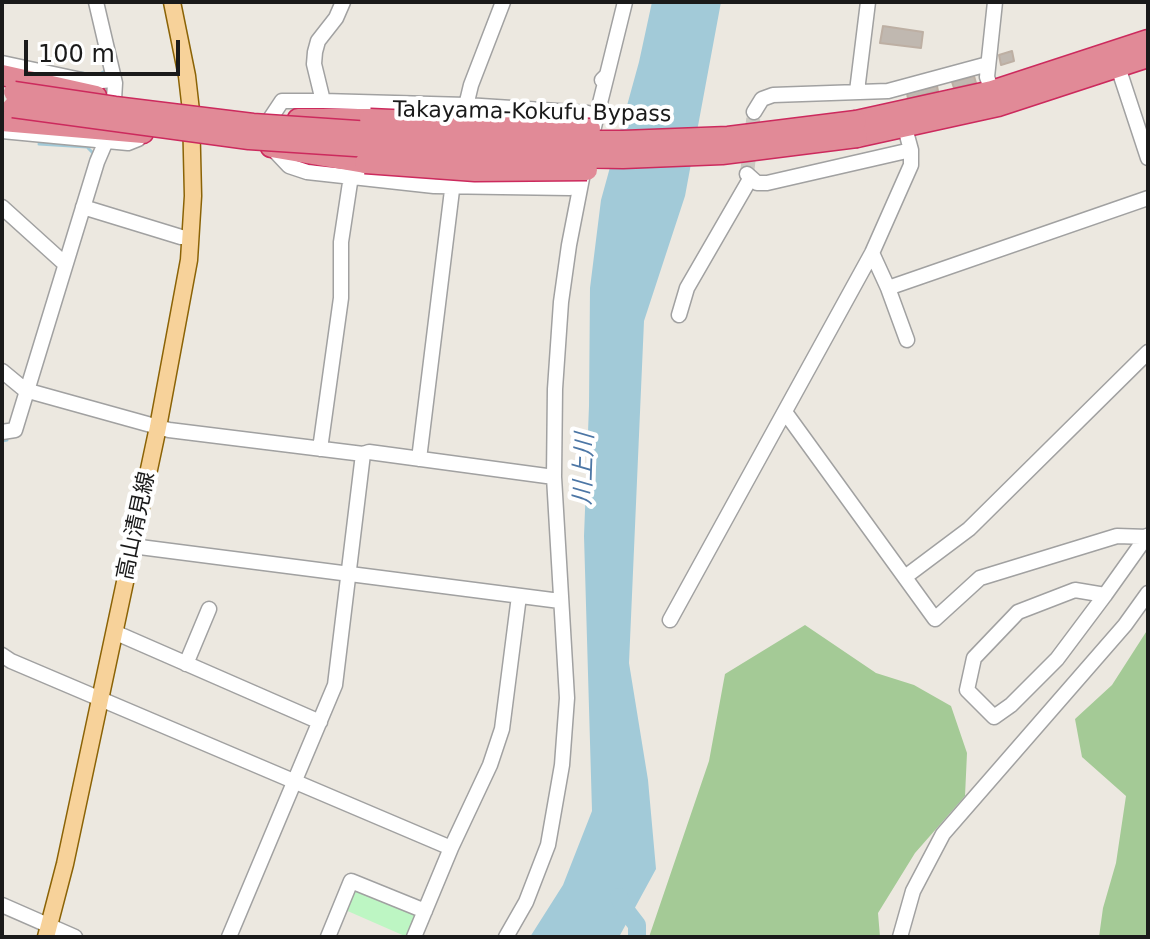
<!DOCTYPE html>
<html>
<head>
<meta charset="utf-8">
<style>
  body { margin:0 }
  #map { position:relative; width:1150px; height:939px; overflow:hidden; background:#ece8e0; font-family:"DejaVu Sans",sans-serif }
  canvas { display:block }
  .frame { position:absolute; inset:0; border:4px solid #1a1a1a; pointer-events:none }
  .scale { position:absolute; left:24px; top:40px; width:156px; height:36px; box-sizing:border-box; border:4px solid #1a1a1a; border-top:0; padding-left:10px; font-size:24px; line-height:28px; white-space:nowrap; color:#1a1a1a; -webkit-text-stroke:6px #fff; paint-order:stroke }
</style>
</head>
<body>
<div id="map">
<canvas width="1150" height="939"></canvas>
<div class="frame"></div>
<div class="scale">100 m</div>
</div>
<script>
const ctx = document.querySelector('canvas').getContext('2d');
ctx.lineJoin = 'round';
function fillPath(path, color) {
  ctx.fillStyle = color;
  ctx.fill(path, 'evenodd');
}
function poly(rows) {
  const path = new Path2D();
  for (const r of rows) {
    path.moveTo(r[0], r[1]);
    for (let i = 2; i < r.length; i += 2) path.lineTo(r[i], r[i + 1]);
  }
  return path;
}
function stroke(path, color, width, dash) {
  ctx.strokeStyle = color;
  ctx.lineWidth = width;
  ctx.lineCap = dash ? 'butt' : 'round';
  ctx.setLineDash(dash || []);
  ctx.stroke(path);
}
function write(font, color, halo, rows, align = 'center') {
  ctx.font = font + ' "DejaVu Sans","Noto Sans JP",sans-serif';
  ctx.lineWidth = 8;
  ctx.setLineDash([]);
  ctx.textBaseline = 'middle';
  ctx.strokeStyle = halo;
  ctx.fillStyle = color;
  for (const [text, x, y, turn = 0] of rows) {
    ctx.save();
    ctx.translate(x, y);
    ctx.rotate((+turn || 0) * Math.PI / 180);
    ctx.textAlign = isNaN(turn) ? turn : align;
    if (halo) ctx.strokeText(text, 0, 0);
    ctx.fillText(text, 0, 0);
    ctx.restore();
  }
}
const forest = poly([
  [805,625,876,673,914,685,951,706,967,753,965,796,915,853,878,913,880,937,649,937,709,761,725,674],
  [1148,629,1148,937,1099,937,1103,908,1116,863,1126,796,1082,757,1075,719,1112,685]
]);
const park = poly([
  [358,886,415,911,418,916,407,937,343,909,352,890]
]);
const water = poly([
  [652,2,721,2,685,196,644,321,629,663,648,780,656,869,619,937,530,937,563,885,592,811,584,536,589,406,590,288,601,200,639,62]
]);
const stream = poly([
  [81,73,98,75,105,71,105,68],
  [39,144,87,147,93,153,91,158],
  [2,441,7,440]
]);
const river = poly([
  [619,897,624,908,637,925,637,937]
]);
const building = poly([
  [883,26,923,32,921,48,880,43,883,26],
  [1012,51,1014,61,1001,65,999,55,1012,51],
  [974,76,976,83,954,88,952,82,974,76],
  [937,86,938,91,908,99,907,93,937,86]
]);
const minorTunnel = poly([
  [747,174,754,112]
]);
const minor = poly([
  [96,2,115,83,114,100],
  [2,63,91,82,112,80],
  [1118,67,1148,158],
  [602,80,607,75,625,2],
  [857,91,868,2],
  [992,91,987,77,995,2],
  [323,101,466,105,588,113,583,131],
  [754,112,762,99,773,95,888,91,988,64],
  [464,114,471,85,503,2],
  [270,119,282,101,323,101,314,64,315,52,318,41,336,18,343,2],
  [2,131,128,143,138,139,139,133],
  [591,139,607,75],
  [271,147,289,166,307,172,434,186,570,188,574,171],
  [747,174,757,183,767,183,911,150],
  [2,207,65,264],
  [83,207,181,237],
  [872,253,888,288,907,340],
  [888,288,1148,198],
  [679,315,687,288,750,179],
  [2,371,25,390,169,430,363,454,369,452,554,477],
  [785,412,935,619,980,578,1117,536,1148,537],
  [2,432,15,430,97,162,106,141],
  [320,449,341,298,341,242,351,176],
  [419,459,453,182],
  [132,546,560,601],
  [905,577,969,529,1148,352],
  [1105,595,1075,590,1018,612,974,658,967,690,994,717,1011,705,1057,659,1105,595,1147,536],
  [670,620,872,253,911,165,911,150,905,128],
  [114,632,320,722],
  [2,655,11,661,451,848],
  [186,664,209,609],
  [2,905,75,937],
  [229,937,335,685,363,454],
  [328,937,351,881,425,911],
  [414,937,451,848,490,765,502,729,519,596],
  [506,937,526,902,548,845,562,765,567,698,554,477,555,389,561,302,569,245,585,163],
  [900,937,913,891,943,834,1125,625,1148,593]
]);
const major = poly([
  [46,937,65,864,158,427,189,260,193,196,191,111,187,76,172,2]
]);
const highway = poly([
  [2,75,96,96],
  [298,119,370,119],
  [2,121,143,133],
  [856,121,992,91,1148,40],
  [857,137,998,106,1148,57],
  [271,147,365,163]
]);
const highwayBridge = poly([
  [14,92,115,107,253,124,505,141,623,141,728,137,856,121],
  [13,107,249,139,507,156,623,158,722,154,857,137],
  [370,119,590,129],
  [365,163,475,171,587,170]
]);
const streetNames = [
  ["Takayama-Kokufu Bypass",532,113,1],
  ["高山清見線",137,526,-78]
];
const waterNames = [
  ["川上川",585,469,-88]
];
fillPath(forest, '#a4ca96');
fillPath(park, '#bdf6c3');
fillPath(water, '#a2cad8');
stroke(stream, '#a2cad8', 3);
stroke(river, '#a2cad8', 18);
fillPath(building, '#c0b8b0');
stroke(building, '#bdafa3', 2);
stroke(minorTunnel, '#ccc9c2', 14, [14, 7]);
stroke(minor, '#a1a1a1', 17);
stroke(major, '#8b6306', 19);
stroke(highway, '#cc2a5d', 23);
stroke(minor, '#fff', 14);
stroke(major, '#f7d29a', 16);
stroke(highway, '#e18a97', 20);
stroke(highwayBridge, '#cc2a5d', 23, []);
stroke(highwayBridge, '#e18a97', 20);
write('22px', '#1a1a1a', '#fff', streetNames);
write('italic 24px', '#4c76a5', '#fff', waterNames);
</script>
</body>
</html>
